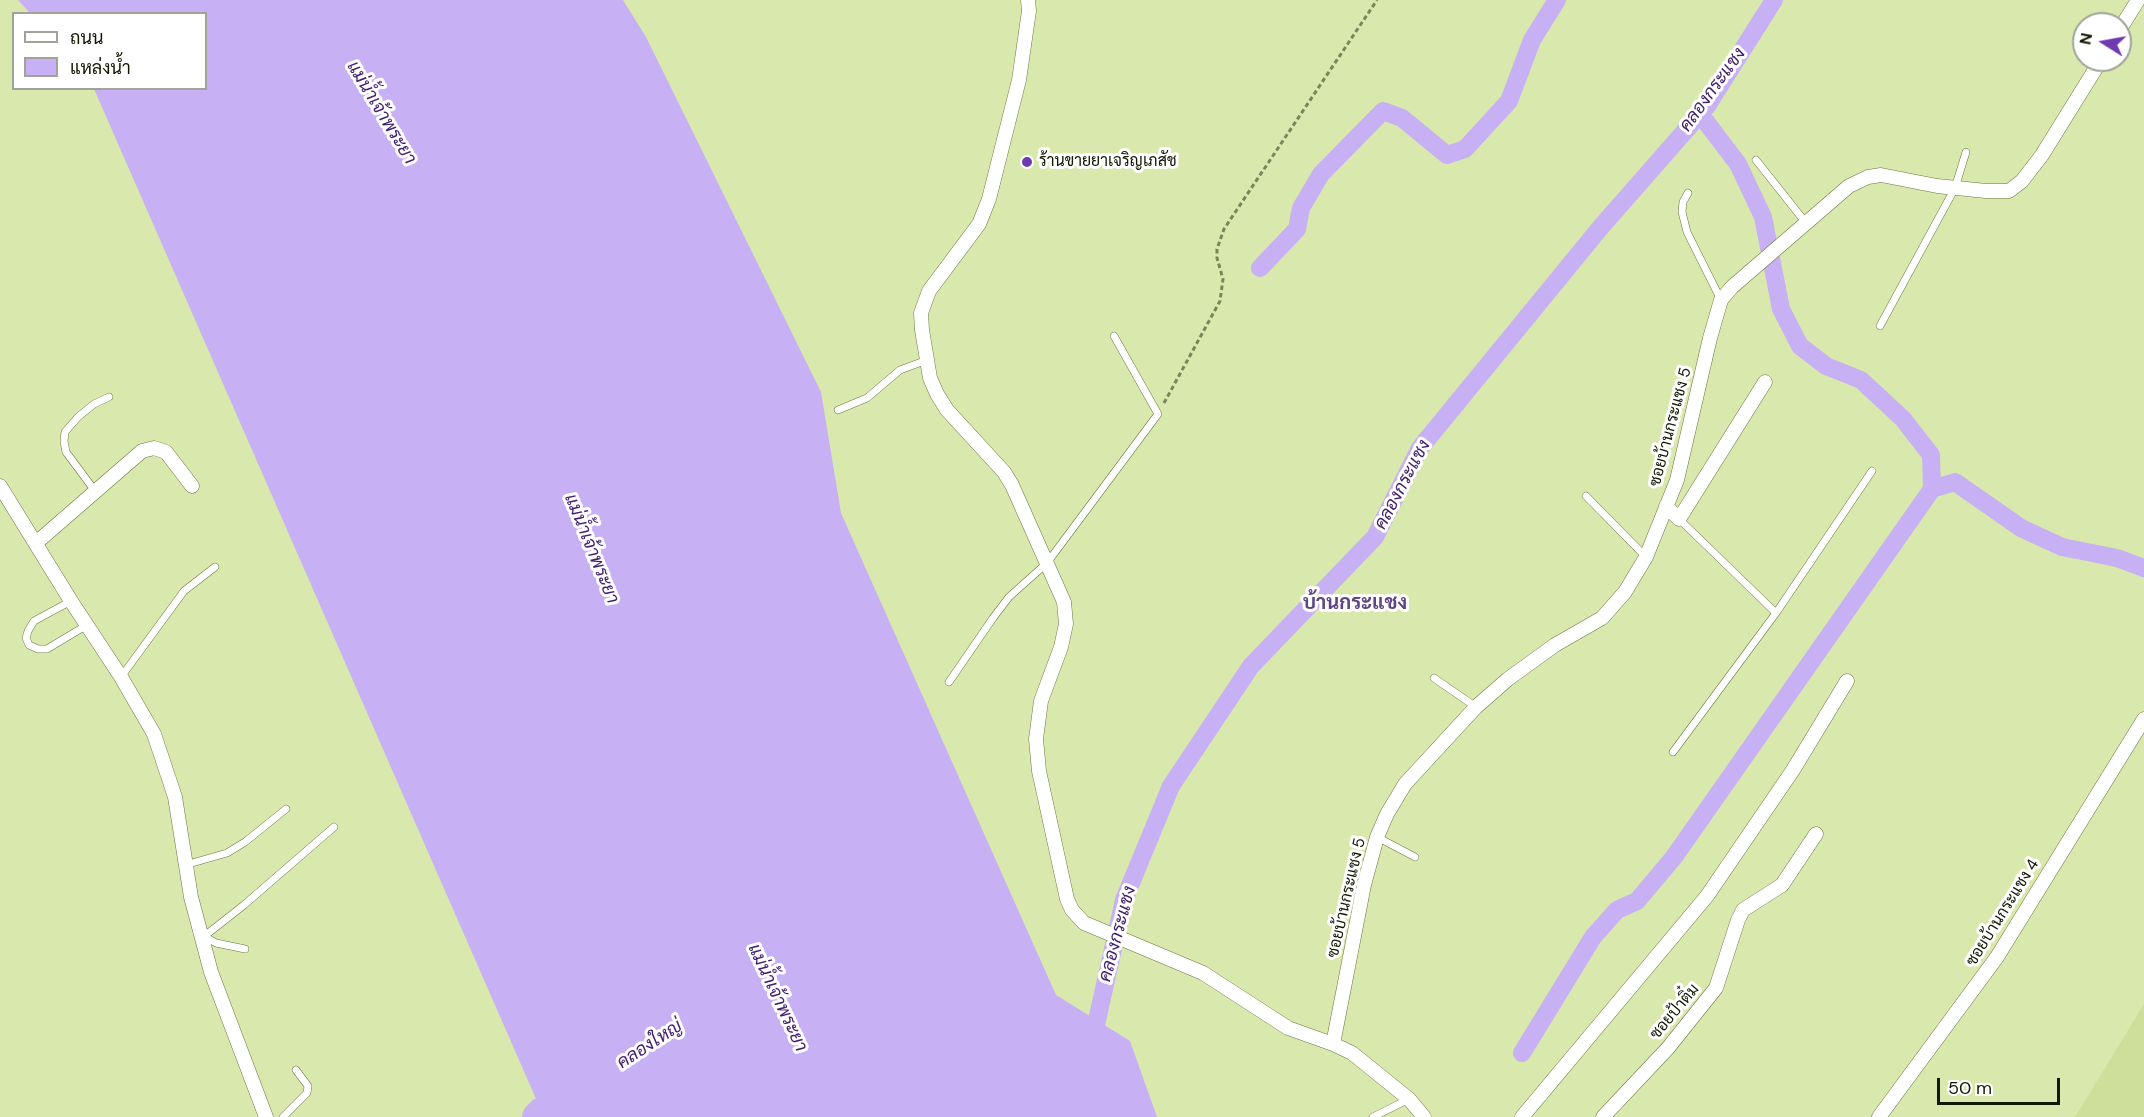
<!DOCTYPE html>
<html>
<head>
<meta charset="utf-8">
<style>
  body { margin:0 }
  #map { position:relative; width:2144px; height:1117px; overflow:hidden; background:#d9e9ad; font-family:"DM Sans",Sarabun,sans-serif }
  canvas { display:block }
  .legend { position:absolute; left:12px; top:12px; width:195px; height:78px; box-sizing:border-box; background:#fff; border:2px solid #a1a39a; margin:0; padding:8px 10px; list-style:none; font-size:18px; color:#131803 }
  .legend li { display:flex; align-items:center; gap:12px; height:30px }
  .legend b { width:30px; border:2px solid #a1a39a }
  .north { position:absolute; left:2072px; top:12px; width:60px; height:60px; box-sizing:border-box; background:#fff; border:2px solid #a1a39a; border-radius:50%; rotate:281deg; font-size:16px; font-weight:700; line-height:24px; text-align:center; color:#131803 }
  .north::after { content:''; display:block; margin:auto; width:21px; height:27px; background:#6f3ab1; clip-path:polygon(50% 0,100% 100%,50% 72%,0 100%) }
  .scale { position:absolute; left:1937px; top:1078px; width:123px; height:27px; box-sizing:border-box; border:3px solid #131803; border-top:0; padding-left:8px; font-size:18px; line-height:21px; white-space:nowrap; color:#131803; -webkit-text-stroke:4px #fff; paint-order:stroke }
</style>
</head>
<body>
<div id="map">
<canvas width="2144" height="1117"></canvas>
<ul class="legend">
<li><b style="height:8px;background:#fff"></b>ถนน</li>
<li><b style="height:16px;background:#c7b0f4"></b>แหล่งน้ำ</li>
</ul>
<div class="north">N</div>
<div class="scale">50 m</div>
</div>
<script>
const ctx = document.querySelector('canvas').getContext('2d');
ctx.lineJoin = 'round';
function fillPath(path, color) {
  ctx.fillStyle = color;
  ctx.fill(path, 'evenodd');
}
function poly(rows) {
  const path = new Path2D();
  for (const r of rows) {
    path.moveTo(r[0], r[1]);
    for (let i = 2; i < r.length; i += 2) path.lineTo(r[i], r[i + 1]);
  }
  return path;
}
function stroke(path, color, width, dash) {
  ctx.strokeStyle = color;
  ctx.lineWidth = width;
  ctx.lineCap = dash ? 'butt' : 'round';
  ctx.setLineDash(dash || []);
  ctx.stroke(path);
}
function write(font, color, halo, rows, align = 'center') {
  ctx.font = font + ' "DM Sans",Sarabun,sans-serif';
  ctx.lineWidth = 6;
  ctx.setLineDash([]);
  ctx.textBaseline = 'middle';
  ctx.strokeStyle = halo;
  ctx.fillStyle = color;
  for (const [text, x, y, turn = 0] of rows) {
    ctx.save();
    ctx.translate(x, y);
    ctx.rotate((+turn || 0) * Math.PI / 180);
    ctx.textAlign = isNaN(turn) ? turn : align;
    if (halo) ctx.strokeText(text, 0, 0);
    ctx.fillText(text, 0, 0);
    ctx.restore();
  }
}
const built = poly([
  [2144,1004,2144,1117,2075,1117]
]);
const water = poly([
  [18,0,623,0,646,37,821,392,841,513,1056,995,1130,1041,1157,1117,544,1117,94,89,206,88,206,14,30,13]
]);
const canal = poly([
  [1260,268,1297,229,1301,208,1321,174,1383,111,1402,118,1447,155,1465,149,1509,101,1532,40,1557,0],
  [1932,489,1955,482,2021,528,2062,547,2117,558,2144,568],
  [1088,1041,1093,1038,1124,900,1171,786,1251,666,1375,537,1420,448,1600,228,1707,106,1774,0],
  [1522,1053,1593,937,1617,910,1637,901,1674,857,1932,489,1931,455,1903,419,1861,380,1826,366,1800,346,1781,309,1763,217,1738,164,1700,114]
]);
const river = poly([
  [537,1117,542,1112,577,1090]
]);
const path = poly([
  [1164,403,1220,301,1223,279,1217,258,1217,249,1224,229,1377,0]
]);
const service = poly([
  [1756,160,1806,223],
  [1688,193,1683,202,1682,212,1687,232,1721,300],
  [1880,326,1955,188,1966,152],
  [838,410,867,398,900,370,927,360],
  [95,491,66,452,64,441,65,432,78,417,94,404,109,397],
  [1586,496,1646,557],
  [1679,519,1776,613],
  [71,601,34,621,28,631,26,638,29,645,38,649,47,649,87,625],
  [121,677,184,591,215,567],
  [1434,678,1476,707],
  [949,682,993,618,1009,597,1047,563,1158,414,1114,336],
  [1673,752,1776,613,1872,471],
  [1377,837,1415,857],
  [185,865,227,853,245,842,286,809],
  [204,936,216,943,245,949],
  [202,938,244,905,334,827],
  [283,1117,307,1093,308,1086,296,1070],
  [1373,1117,1409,1099]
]);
const minor = poly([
  [1028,0,1029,11,1019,80,989,199,979,224,929,291,921,313,922,330,930,378,937,394,947,410,1004,472,1012,485,1064,602,1066,624,1061,647,1041,701,1036,739,1039,771,1067,899,1072,910,1084,923,1203,973,1288,1028,1333,1044,1352,1053,1409,1099,1424,1117],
  [2120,29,2138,0],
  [0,486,71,601,121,677,154,734,175,797,191,897,211,972,266,1117],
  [1666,506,1679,519,1765,382],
  [36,543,142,451,154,448,166,452,192,486],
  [1333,1044,1364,885,1377,837,1387,814,1405,784,1476,707,1508,679,1555,645,1602,618,1625,592,1646,557,1677,480,1710,338,1721,300,1732,287,1849,186,1868,177,1881,175,1937,186,1986,191,2009,191,2022,181,2042,155,2101,60],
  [1522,1117,1707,896,1793,770,1847,681],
  [1603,1117,1668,1048,1716,988,1738,920,1743,910,1782,885,1816,834],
  [1879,1117,1997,957,2144,719]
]);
const markers = [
  [1027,162,6,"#6f3ab1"]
];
const poiNames = [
  ["ร้านขายยาเจริญเภสัช",1039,162]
];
const streetNames = [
  ["ซอยบ้านกระแชง 5",1671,427,-75],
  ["ซอยบ้านกระแชง 5",1347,898,-77],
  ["ซอยบ้านกระแชง 4",2003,913,-58],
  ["ซอยป้าติ๋ม",1675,1012,-50]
];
const waterNames = [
  ["คลองกระแชง",1713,90,-54],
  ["แม่น้ำเจ้าพระยา",381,113,59],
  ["คลองกระแชง",1403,485,-62],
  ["แม่น้ำเจ้าพระยา",591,549,68],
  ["คลองกระแชง",1118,934,-75],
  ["แม่น้ำเจ้าพระยา",777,998,65],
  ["คลองใหญ่",650,1045,-33]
];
const quarterNames = [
  ["บ้านกระแชง",1355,604]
];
fillPath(built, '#cedf9b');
fillPath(water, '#c7b0f4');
stroke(canal, '#c7b0f4', 18);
stroke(river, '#c7b0f4', 30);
stroke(service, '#6b7840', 8);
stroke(minor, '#6b7840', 15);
stroke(path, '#7b855c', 3, [4.5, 3]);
stroke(service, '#fff', 7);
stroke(minor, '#fff', 14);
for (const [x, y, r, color] of markers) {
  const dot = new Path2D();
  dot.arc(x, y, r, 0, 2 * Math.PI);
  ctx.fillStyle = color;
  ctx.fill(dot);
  stroke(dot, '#fff', 2);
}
write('16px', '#131803', '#fff', poiNames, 'left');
write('16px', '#131803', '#fff', streetNames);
write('italic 18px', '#42206d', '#fff', waterNames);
write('bold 20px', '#5d4683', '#fff', quarterNames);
</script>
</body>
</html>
